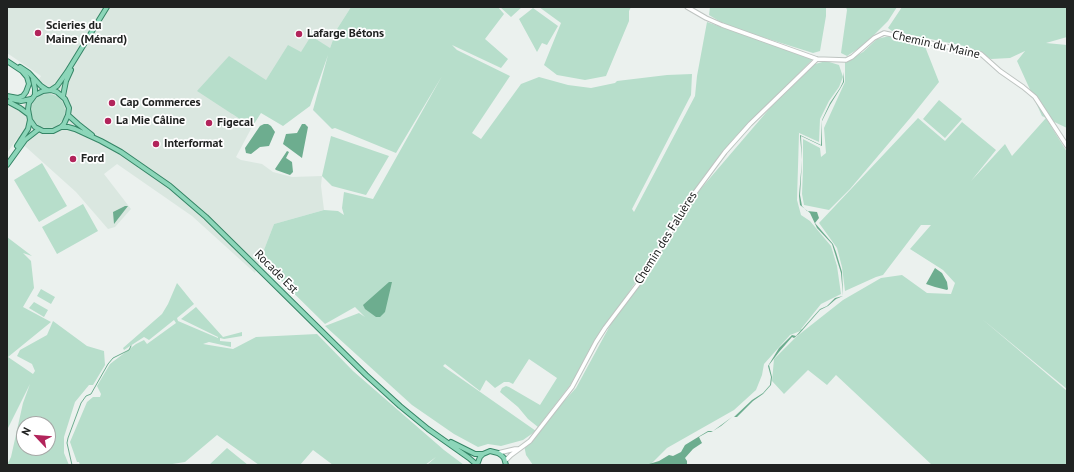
<!DOCTYPE html>
<html>
<head>
<meta charset="utf-8">
<style>
  body { margin:0 }
  #map { position:relative; width:1074px; height:472px; overflow:hidden; background:#ebf1ee; font-family:"PT Sans",sans-serif }
  canvas { display:block }
  .frame { position:absolute; inset:0; border:8px solid #202221; pointer-events:none }
  .north { position:absolute; left:16px; top:416px; width:40px; height:40px; box-sizing:border-box; background:#fff; border:1px solid #a6a7a6; border-radius:50%; rotate:296deg; font-size:11px; font-weight:700; line-height:16px; text-align:center; color:#202221 }
  .north::after { content:''; display:block; margin:auto; width:14px; height:18px; background:#b2245b; clip-path:polygon(50% 0,100% 100%,50% 72%,0 100%) }
</style>
</head>
<body>
<div id="map">
<canvas width="1074" height="472"></canvas>
<div class="frame"></div>
<div class="north">N</div>
</div>
<script>
const ctx = document.querySelector('canvas').getContext('2d');
ctx.lineJoin = 'round';
function fillPath(path, color) {
  ctx.fillStyle = color;
  ctx.fill(path, 'evenodd');
}
function poly(rows) {
  const path = new Path2D();
  for (const r of rows) {
    if (r.length === 3) {
      path.moveTo(r[0] + r[2], r[1]);
      path.arc(r[0], r[1], r[2], 0, 2 * Math.PI);
      continue;
    }
    path.moveTo(r[0], r[1]);
    for (let i = 2; i < r.length; i += 2) path.lineTo(r[i], r[i + 1]);
  }
  return path;
}
function stroke(path, color, width, dash) {
  ctx.strokeStyle = color;
  ctx.lineWidth = width;
  ctx.lineCap = dash ? 'butt' : 'round';
  ctx.setLineDash(dash || []);
  ctx.stroke(path);
}
function write(font, color, halo, rows, align = 'center') {
  ctx.font = font + ' "PT Sans",sans-serif';
  ctx.lineWidth = 3.5;
  ctx.setLineDash([]);
  ctx.textBaseline = 'middle';
  ctx.strokeStyle = halo;
  ctx.fillStyle = color;
  for (const [text, x, y, turn = 0] of rows) {
    ctx.save();
    ctx.translate(x, y);
    ctx.rotate((+turn || 0) * Math.PI / 180);
    ctx.textAlign = isNaN(turn) ? turn : align;
    if (halo) ctx.strokeText(text, 0, 0);
    ctx.fillText(text, 0, 0);
    ctx.restore();
  }
}
const built = poly([
  [7,7,351,7,337,29,330,48,301,52,266,80,232,114,252,127,236,157,241,160,262,164,273,172,292,177,322,176,321,186,324,210,274,224,255,273,192,216,117,164,104,174,131,209,115,227,108,229,76,192,17,139,7,153,7,105,20,111,41,76,7,53]
]);
const green = poly([
  [351,7,498,7,504,14,485,39,508,59,501,68,452,45,457,50,510,76,472,133,481,139,521,84,539,77,568,85,591,88,615,83,617,81,667,75,692,74,691,95,632,209,634,212,695,96,697,76,707,22,813,59,735,137,702,179,637,280,585,358,574,380,538,427,528,419,518,407,500,392,502,388,506,386,509,387,540,405,557,378,529,359,513,384,509,382,504,382,495,388,486,380,480,391,445,364,443,366,536,431,523,440,501,446,488,444,478,447,454,434,412,405,325,326,359,313,365,317,355,307,325,324,260,260,274,224,324,210,338,211,344,215,342,208,344,192,373,199,442,76,396,153,335,128,332,129,313,110,328,55,310,106,283,126,261,113,252,127,197,91,229,56,266,80,288,45,301,52,311,36,330,48,337,29],
  [500,7,522,7,511,17],
  [539,7,631,7,629,11,629,21,606,76,585,80,557,75,544,65,561,23],
  [710,7,826,7,826,16,820,51,813,53,727,26,709,15],
  [846,7,897,7,888,21,864,45,847,56,841,53,847,10],
  [902,7,1067,7,1067,37,1046,43,1067,45,1067,128,1046,118,1067,152,1067,389,982,319,1067,391,1067,465,932,465,836,375,827,385,808,370,784,394,772,381,774,359,796,337,843,300,881,278,902,275,927,293,951,294,955,283,943,270,910,249,931,225,921,225,883,275,876,277,845,291,842,267,837,248,819,223,918,118,945,141,962,122,996,150,971,181,1005,144,1012,156,1046,118,1042,116,1017,61,1025,51,1010,58,991,59,969,47,892,31,888,28],
  [533,8,558,26,547,45,542,43,537,52,519,19],
  [889,36,906,42,924,44,939,82,911,117,850,189,829,210,804,205,802,194,803,169,803,139,820,148,821,157,826,153,824,128,845,82,845,62,863,52,877,39],
  [826,61,839,65,843,77,839,87,829,101,820,119,819,142,797,132,799,133,797,200,801,215,810,221,831,246,837,266,841,294,821,304,801,329,803,330,790,335,764,364,762,375,756,390,734,410,667,448,650,465,533,465,526,455,524,445,576,388,619,309,677,229,698,192,770,108,815,64],
  [48,111,17],
  [939,100,962,119,945,138,923,119],
  [331,136,389,156,366,195,332,186,322,176],
  [42,163,67,206,39,222,14,180],
  [83,204,98,231,57,254,42,227],
  [7,237,32,256,23,253,31,261,34,288,23,307,51,322,8,357,33,374,35,371,32,364,17,356,20,350,47,335,53,321,87,346,104,351,105,365,93,385,89,385,75,402,64,437,64,453,69,465,7,465,11,457,23,403,30,384,7,430],
  [24,424,48,424,48,448,24,448],
  [177,283,194,304,177,318,178,321,218,338,218,337,181,319,196,307,223,337,242,332,242,336,224,339,220,338,220,341,231,342,231,347,209,342,203,344,233,349,256,337,317,334,353,371,444,450,464,465,427,465,436,457,425,465,333,465,313,450,300,465,259,465,217,435,185,462,166,465,80,465,79,462,77,462,70,442,87,402,93,397,100,397,101,394,97,386,110,364,136,344,144,340,147,344,176,323,174,320,149,340,144,337,124,350,123,348,162,314,168,304],
  [41,289,55,297,51,304,37,296],
  [34,302,48,310,44,317,29,308],
  [227,448,248,465,209,465]
]);
const water = poly([
  [843,72,844,82,840,89,830,105,822,121,822,146,801,136,802,160,800,195,802,206,807,211,817,212,819,218,815,223,833,244,836,252,842,272,843,296,836,299,828,306,820,310,799,334,794,338,792,337,779,352,769,365,772,377,771,385,763,394,753,401,737,417,734,417,752,400,763,393,770,385,771,377,768,366,779,348,792,335,796,336,820,309,827,306,835,298,843,296,841,273,832,244,817,228,810,213,800,205,799,196,802,160,800,135,821,145,822,120,830,103,840,88,843,82],
  [264,124,268,124,271,126,275,132,269,146,260,147,251,154,246,153,245,148,260,126],
  [302,124,305,124,308,127,302,158,283,144,286,134,297,133],
  [287,151,289,152,286,158,292,162,293,172,290,175,276,170,275,169],
  [125,206,128,206,114,224,113,212],
  [935,268,942,273,947,282,948,289,947,290,935,287,926,284],
  [389,282,392,282,385,312,380,317,376,317,365,309,363,305],
  [732,417,721,426,713,431,711,432,708,432,699,437,702,443,693,449,685,458,687,461,687,465,649,465,649,464,659,461,669,455,673,456,681,452,685,445,708,431,713,431]
]);
const stream = poly([
  [72,465,67,443,68,438,81,403,86,396,91,394,108,364,113,358,129,350,131,346],
  [191,465,192,465]
]);
const minor = poly([
  [687,7,706,18,722,25,817,59,846,60,852,57,874,38,884,33,981,54,1000,71,1023,87,1035,97,1067,146],
  [498,453,515,449,518,449],
  [505,461,511,455,530,441,572,387,596,342,605,328,645,275,688,202,725,152,750,124,817,59]
]);
const major = poly([
  [7,61,22,71,27,77,29,84,26,92,23,96,18,98,7,96],
  [20,67,29,73,41,86,47,90],
  [33,79,35,89,35,95],
  [51,90,57,86,67,72,107,7],
  [63,96,66,81,71,70],
  [11,99,21,101,31,99],
  [7,101,20,108,28,114],
  [68,115,78,124,92,135],
  [61,127,64,124,68,115,69,108,65,99,57,92,51,90,43,91,35,95,29,103,28,109,30,120,35,127,43,131,53,131,61,127,68,127,75,129,101,141,121,152,170,186,206,217,366,375,400,406,428,429,469,458,477,465],
  [17,146,28,129,30,120],
  [7,165,25,140,39,129],
  [451,442,475,454,483,454],
  [477,465,480,457,483,454,490,451,498,453,501,455,504,458,506,465]
]);
const markers = [
  [38,33,4,"#b2245b"],
  [299,34,4,"#b2245b"],
  [112,103,4,"#b2245b"],
  [108,121,4,"#b2245b"],
  [209,123,4,"#b2245b"],
  [156,144,4,"#b2245b"],
  [73,159,4,"#b2245b"]
];
const poiNames = [
  ["Scieries du",46,26],
  ["Maine (Ménard)",46,40],
  ["Lafarge Bétons",307,34],
  ["Cap Commerces",120,103],
  ["La Mie Câline",116,121],
  ["Figecal",217,123],
  ["Interformat",164,144],
  ["Ford",81,159]
];
const streetNames = [
  ["Chemin du Maine",936,45,13],
  ["Chemin des Faluères",666,238,-58],
  ["Rocade Est",276,272,45]
];
fillPath(built, '#dae7e0');
fillPath(green, '#b7decb');
fillPath(water, '#6dad8f');
stroke(stream, '#6dad8f', 1);
stroke(minor, '#bec4c1', 5.5);
stroke(major, '#358566', 6);
stroke(minor, '#fff', 3.5);
stroke(major, '#8cd6b9', 4);
for (const [x, y, r, color] of markers) {
  const dot = new Path2D();
  dot.arc(x, y, r, 0, 2 * Math.PI);
  ctx.fillStyle = color;
  ctx.fill(dot);
  stroke(dot, '#fff', 1.5);
}
write('bold 12px', '#202221', '#fff', poiNames, 'left');
write('12px', '#202221', '#fff', streetNames);
</script>
</body>
</html>
